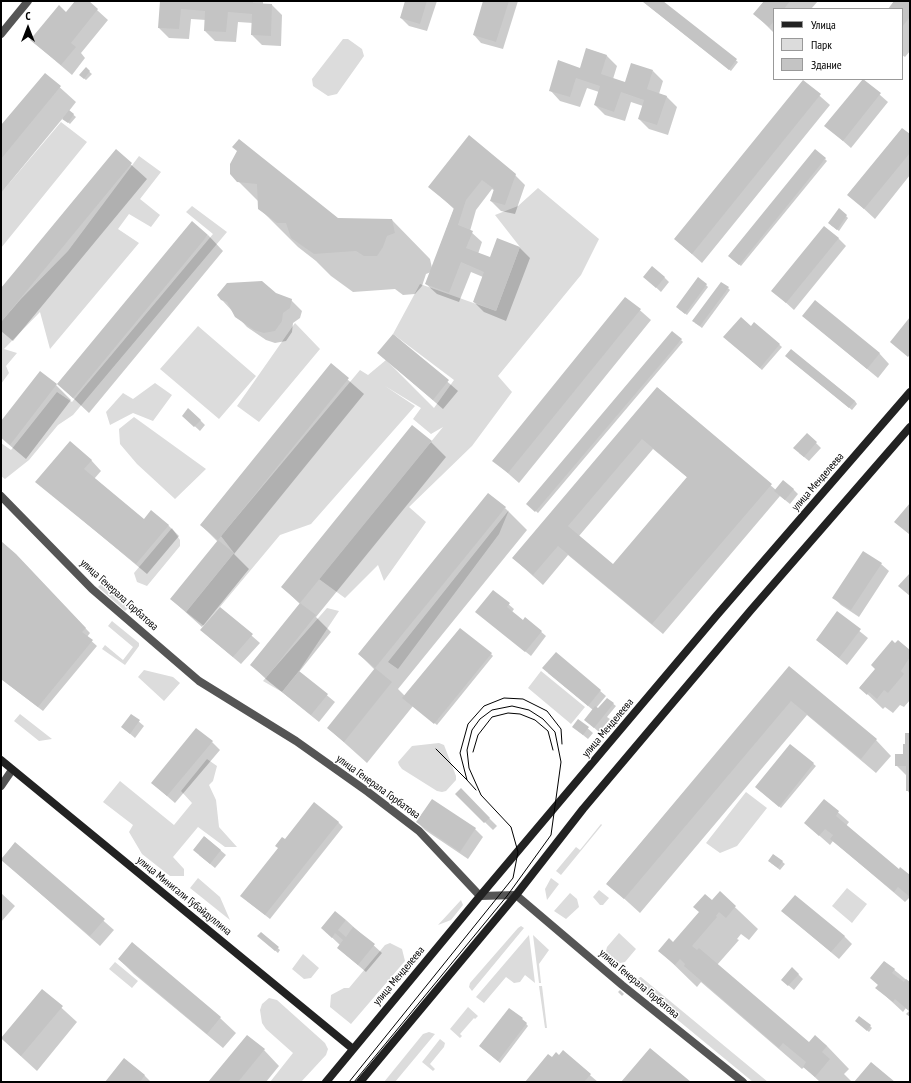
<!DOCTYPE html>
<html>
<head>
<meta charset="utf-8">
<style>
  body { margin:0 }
  #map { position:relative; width:911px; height:1083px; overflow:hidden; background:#fff; font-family:"PT Sans Narrow",sans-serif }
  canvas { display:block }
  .frame { position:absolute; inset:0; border:2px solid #000; pointer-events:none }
  .legend { position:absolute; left:773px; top:8px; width:130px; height:72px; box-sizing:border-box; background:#fff; border:1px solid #999; margin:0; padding:5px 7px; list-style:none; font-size:12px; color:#000 }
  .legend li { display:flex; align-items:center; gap:8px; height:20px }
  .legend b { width:20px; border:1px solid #999 }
  .north { position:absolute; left:8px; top:8px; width:40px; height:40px; -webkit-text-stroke:3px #fff; paint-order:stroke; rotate:0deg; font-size:11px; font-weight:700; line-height:16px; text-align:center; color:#000 }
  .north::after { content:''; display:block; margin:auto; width:14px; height:18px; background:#000; clip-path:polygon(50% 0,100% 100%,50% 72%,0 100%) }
</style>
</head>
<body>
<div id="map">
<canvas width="911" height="1083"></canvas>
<div class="frame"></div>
<ul class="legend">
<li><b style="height:5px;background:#222"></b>Улица</li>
<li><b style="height:11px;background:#dcdcdc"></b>Парк</li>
<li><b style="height:11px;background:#c4c4c4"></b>Здание</li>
</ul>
<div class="north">С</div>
</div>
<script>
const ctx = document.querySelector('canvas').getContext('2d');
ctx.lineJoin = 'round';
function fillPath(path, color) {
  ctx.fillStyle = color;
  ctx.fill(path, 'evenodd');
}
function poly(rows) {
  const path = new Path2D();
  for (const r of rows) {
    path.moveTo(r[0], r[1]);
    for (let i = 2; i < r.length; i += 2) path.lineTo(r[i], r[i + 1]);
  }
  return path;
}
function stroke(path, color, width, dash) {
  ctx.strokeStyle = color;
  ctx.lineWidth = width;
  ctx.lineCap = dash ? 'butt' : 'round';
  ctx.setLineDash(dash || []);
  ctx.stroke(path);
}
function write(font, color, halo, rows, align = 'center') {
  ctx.font = font + ' "PT Sans Narrow",sans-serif';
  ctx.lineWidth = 3;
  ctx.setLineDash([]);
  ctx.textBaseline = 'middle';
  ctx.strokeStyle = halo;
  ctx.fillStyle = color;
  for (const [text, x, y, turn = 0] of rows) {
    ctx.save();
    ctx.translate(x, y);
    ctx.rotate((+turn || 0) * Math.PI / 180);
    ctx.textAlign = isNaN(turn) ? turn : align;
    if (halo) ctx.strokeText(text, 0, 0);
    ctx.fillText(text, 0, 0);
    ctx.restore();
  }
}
const green = poly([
  [343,39,348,39,362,49,364,56,337,94,328,96,313,86,312,79],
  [61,122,87,142,1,248,1,193],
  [139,156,161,172,140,199,160,215,151,227,129,214,118,229,139,243,50,349,40,312,4,349,17,353,6,366,9,373,1,384,1,322,21,299,68,251],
  [538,188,599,239,581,275,498,376,512,392,472,446,409,507,426,522,384,581,378,565,345,598,319,579,443,427,431,434,413,419,421,408,385,386,415,406,311,524,280,535,204,626,186,612,234,553,221,536,360,370,368,375,386,360,434,408,454,380,393,334,420,284,496,311,520,247,495,215,518,206],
  [192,206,227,232,73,415,58,425,29,460,5,479,1,476,1,443,11,450,57,392,72,402,213,234,186,212],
  [295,323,320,349,259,422,237,406],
  [198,326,256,376,219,419,160,369],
  [155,383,172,395,153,421,133,413,110,425,106,412,123,393,133,399],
  [134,417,206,469,175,499,137,464,120,444,119,429],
  [509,510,499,534,398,669,388,662],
  [172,528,180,540,180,546,147,586,137,582,134,573],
  [103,582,130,606,125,611,98,587],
  [327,608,339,611,299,671,282,692,263,681],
  [112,621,139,643,139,646,125,665,102,649,105,645,123,660,133,647,108,626],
  [144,670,173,677,180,683,164,701,138,677],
  [541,671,585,707,571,724,528,688],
  [20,714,52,739,39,741,14,721],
  [439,743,444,745,456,776,456,780,446,791,442,792,437,791,402,769,399,765,398,762,412,746],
  [207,759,217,766,213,781,209,785,216,800,219,827,237,847,225,847,198,827,173,857,184,869,184,876,170,876,142,854,129,832,133,825,103,802,120,781,174,825,192,803,181,791],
  [746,792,767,808,737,846,720,853,706,843],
  [601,824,602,825,561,875,556,871,576,847,580,850],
  [198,878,220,897,230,920,190,888],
  [551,878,559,884,547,900,545,889],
  [847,888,867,904,852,923,832,906],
  [599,890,609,898,603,905,600,905,593,897],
  [570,893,577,899,579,907,566,919,554,911],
  [461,900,463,905,451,920,438,925],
  [521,926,524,928,472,991,469,987,470,983,518,928],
  [619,933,636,949,625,962,620,963,616,963,608,956,606,951,607,947],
  [529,935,535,983,525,975,520,982,514,983,506,977,484,1003,476,997],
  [533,935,549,950,539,964,541,983,539,983],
  [390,943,402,949,405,961,351,1024,330,1007,331,995,344,988,349,988,385,945],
  [303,954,319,968,311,978,304,979,292,969],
  [115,962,138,981,132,988,109,969],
  [640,977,641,977,768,1082,753,1082,634,984],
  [539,986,542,986,547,1028,545,1028],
  [269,998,277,1000,325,1043,328,1049,326,1055,301,1082,270,1082,293,1053,266,1029,262,1023,260,1010,262,1004],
  [468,1007,478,1016,475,1019,474,1018,460,1034,462,1036,460,1038,450,1029],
  [429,1032,435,1034,395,1082,384,1082,423,1034],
  [440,1039,445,1043,444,1047,430,1064,435,1069,433,1071,422,1062]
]);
const shadow = poly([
  [76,1,87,1,108,20,81,53,85,58,72,75,31,40,66,13],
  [161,1,263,1,263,5,272,5,282,15,281,46,262,45,252,35,253,23,238,22,236,42,215,41,205,31,206,20,191,19,189,39,169,38,159,28],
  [406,1,437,1,427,31,409,26,401,18],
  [484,1,518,1,503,49,481,43,474,35],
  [642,1,661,1,738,62,731,71],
  [766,1,818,1,811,9,774,9,774,33,755,14],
  [895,1,910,1,910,51,905,57,902,55,902,9,889,9],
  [587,49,607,56,617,66,613,79,625,83,653,71,663,81,659,94,666,96,677,107,668,135,649,129,639,119,643,106,631,102,625,121,605,115,595,105,599,92,587,88,580,107,560,101,550,90,581,69],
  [86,69,92,74,86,80,80,75],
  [45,74,76,102,69,111,76,117,70,124,63,118,1,193,1,127],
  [863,80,888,102,851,148,826,126],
  [803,81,830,105,702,263,675,239],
  [910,136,910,175,875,219,849,195],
  [116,151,147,179,13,341,1,331,1,290],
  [825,159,827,161,741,266,731,258],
  [231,164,337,219,392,220,430,259,432,268,454,209,430,187,515,175,525,185,515,214,501,211,491,201,495,191,492,189,476,210,470,231,482,242,478,254,490,259,498,240,520,248,530,258,506,321,484,312,474,302,483,277,471,272,459,302,437,294,426,284,431,272,426,274,422,286,415,294,403,295,395,289,353,292,331,276,316,261,298,247,259,208,259,202,238,181],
  [839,209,848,218,839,231,831,225],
  [208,235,223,251,89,413,58,384],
  [838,238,846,246,794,310,773,291],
  [664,277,669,282,661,292,649,281],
  [706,285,708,287,687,315,679,309],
  [728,288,730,290,702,328,695,323],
  [276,294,291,300,302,311,300,318,293,323,292,332,286,341,275,343,266,340,247,327,222,300],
  [626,298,651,320,519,483,494,461],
  [803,316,879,353,889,364,878,378],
  [754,323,782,347,762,370,727,339,751,328],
  [394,335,458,391,443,409,378,353],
  [681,340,683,342,538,513,528,504],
  [791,350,855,401,857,404,852,410,788,358],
  [331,365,364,394,234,554,249,569,202,627,171,599,218,542,201,525],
  [56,385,71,400,26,459,1,438,1,423],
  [658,388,776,490,793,489,798,494,790,504,780,496,663,634,568,555,543,585,513,558],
  [653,449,688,478,613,566,579,536],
  [188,420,200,420,205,425,200,431],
  [807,434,821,448,809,461,799,453],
  [431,442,446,457,316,617,331,632,299,672,335,702,319,722,267,680,251,665,300,604,282,587],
  [91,460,101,471,94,479,144,520,168,525,179,536,147,574,37,482],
  [505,508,527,530,398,689,405,696,491,654,493,656,437,725,413,706,367,763,328,728,375,670,359,654],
  [1,543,21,561,90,633,87,637,97,646,43,711,1,679],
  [881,564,889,571,859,617,841,605,834,598],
  [493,591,514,609,512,612,523,621,525,618,546,636,531,656,481,616],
  [220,608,260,643,241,664,209,637],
  [837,613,868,638,847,665,817,640],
  [910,652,910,700,904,707,900,705,893,713,885,707,883,709,860,687,876,669],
  [556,653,606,696,596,708,602,712,607,699,616,706,607,717,610,719,599,732,585,720,593,710,548,673],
  [789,668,876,740,891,756,876,773,807,715,640,913,607,883],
  [131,715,144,726,135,738,122,727],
  [578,720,593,733,588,739,578,731],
  [910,734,910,794,907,790,907,776,896,765,904,755],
  [212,742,220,750,175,803,152,783],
  [790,745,816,766,781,808,758,789],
  [461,790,497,826,493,830,456,794],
  [432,800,475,829,483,837,468,859,425,830,417,822],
  [824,800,849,822,846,826,899,870,910,877,910,897,905,902,833,841,830,845,805,823],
  [338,822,343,827,270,919,247,901,285,841],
  [205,837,226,855,215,868,199,855],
  [15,843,114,930,100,946,1,859],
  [774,855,785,864,780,870,771,863],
  [1,893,15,906,1,922],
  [720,893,758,929,749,940,741,934,737,939,739,940,717,965,809,1043,815,1036,827,1046,849,1069,844,1074,852,1082,820,1082,804,1067,802,1069,701,982,697,987,660,951,673,944],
  [782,911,844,936,852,944,839,959],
  [346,920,382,953,366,972,346,955,340,945,322,928],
  [261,933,280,950,278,953,261,938],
  [132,944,220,1018,236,1033,223,1048,134,974,119,959],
  [885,962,910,983,910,1016,910,1011,906,1008,903,1012,877,988],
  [798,974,803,979,794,990,787,984],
  [42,990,77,1022,37,1071,2,1039],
  [620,990,624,994,622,996,618,992],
  [520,1017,528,1026,500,1063,482,1048],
  [859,1023,870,1026,872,1028,869,1032],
  [264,1050,279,1066,266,1082,209,1082],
  [563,1052,598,1082,526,1082,553,1058,559,1056],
  [124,1059,145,1076,151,1082,106,1082]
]);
const building = poly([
  [75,1,89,1,98,9,71,43,76,47,61,65,30,40,59,5,66,12],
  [160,1,253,1,253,3,272,4,271,36,251,35,252,14,228,12,226,32,204,31,205,11,181,9,179,29,158,28],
  [405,1,427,1,420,24,400,18],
  [483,1,509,1,496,42,473,35],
  [642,1,663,1,737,59,729,70],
  [764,1,790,1,784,9,774,9,774,21,769,27,753,14],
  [894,1,910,1,910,17,902,27,902,9,888,9],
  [586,48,607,55,601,74,625,82,631,63,653,70,647,89,667,96,657,125,638,119,644,100,621,92,614,112,594,105,600,86,576,78,570,97,549,91,558,60,580,68],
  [86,67,90,71,84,79,79,75],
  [45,73,61,86,1,159,1,125],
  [863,79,881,93,843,141,824,126],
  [803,80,821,94,692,254,674,239],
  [69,110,74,114,68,123,62,119],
  [902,128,910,134,910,153,864,209,847,195],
  [469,135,516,174,505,205,490,201,494,189,482,180,466,200,458,225,473,231,466,248,490,257,497,238,520,247,496,311,473,302,484,272,461,262,449,293,425,284,454,208,428,187],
  [239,139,338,218,392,219,395,233,387,236,383,247,377,256,364,256,356,251,314,254,291,238,286,223,277,223,258,209,257,184,237,182,230,174,230,164,237,151,232,147],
  [116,149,132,163,1,322,1,288],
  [815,149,826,158,739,265,728,256],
  [839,208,847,215,837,230,828,223],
  [192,221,208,235,73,398,57,384],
  [824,226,839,238,786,303,771,291],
  [652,266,665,277,656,288,643,277],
  [698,277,707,284,685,314,676,307],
  [262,281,276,293,292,299,290,308,283,313,282,321,275,331,264,333,254,330,235,317,227,302,221,300,217,295,227,283],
  [721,282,729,287,700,326,692,321],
  [625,297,641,309,508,473,492,461],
  [815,300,880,353,867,369,802,316],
  [741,317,751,326,754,322,780,344,760,368,723,337],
  [910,317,910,354,908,357,890,342],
  [672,331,682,339,535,512,526,504],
  [393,334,449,380,433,400,377,353],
  [791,349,855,401,849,408,785,356],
  [331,363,349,378,218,540,234,553,186,612,170,599,218,540,200,525],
  [40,371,57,384,10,445,1,437,1,421],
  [657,387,772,484,652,624,558,546,533,575,512,558],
  [642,439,687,477,613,564,568,526],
  [188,408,201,420,194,427,182,416],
  [412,425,432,441,300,603,281,587],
  [807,433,817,442,804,457,793,448],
  [70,441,92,460,84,469,144,519,151,510,169,525,136,564,35,482],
  [783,480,794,489,785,500,774,491],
  [488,493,506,507,375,668,358,654],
  [910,503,910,537,909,537,909,534,894,522],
  [1,541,16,554,86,628,82,632,93,640,38,707,1,679],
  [863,551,882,563,851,610,832,598],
  [910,573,910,596,898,586],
  [493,590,510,603,507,607,523,620,525,617,542,631,525,652,475,612],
  [300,603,316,615,266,678,250,665],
  [220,607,253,634,233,657,200,630],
  [837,611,861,629,839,658,816,640],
  [460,628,492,653,434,724,402,698],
  [892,640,895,643,898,640,910,650,910,657,901,671,904,674,888,693,884,690,877,699,869,692,867,695,859,688,875,669,871,665],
  [556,652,601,690,588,706,542,668],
  [789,666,877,739,861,759,791,701,624,899,606,884],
  [375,668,392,682,344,742,327,728],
  [299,671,328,694,311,715,282,692],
  [607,698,614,703,594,728,584,720,595,706,598,708],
  [131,714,140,720,130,734,121,727],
  [578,719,589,727,583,735,572,727],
  [196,728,213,741,167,796,151,783],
  [905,733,910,733,910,791,906,791,906,766,895,766,895,754,903,754,903,744,905,744],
  [790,744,814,763,779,807,755,787],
  [461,788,490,818,484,823,455,794],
  [432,799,476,828,460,852,416,822],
  [824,799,839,811,836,816,899,869,900,867,910,875,910,897,898,887,894,892,830,839,833,835,825,829,819,836,804,823],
  [314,802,339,822,265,915,240,896,278,848,275,846,282,837,285,839],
  [204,836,221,850,210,864,193,850],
  [15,842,105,919,90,936,1,860],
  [773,854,783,861,778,868,768,861],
  [720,891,736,906,726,918,719,912,716,916,717,917,692,946,697,950,699,948,809,1042,815,1035,827,1046,822,1052,830,1059,815,1077,803,1067,806,1062,783,1043,779,1048,684,966,685,964,680,959,675,965,658,951,669,938,673,942,699,912,693,907,705,894,712,900],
  [795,895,845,936,831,952,781,911],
  [335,911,346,920,338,930,346,937,353,927,375,944,358,965,337,948,343,940,335,933,332,938,321,928],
  [261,932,279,947,275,951,257,936],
  [132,942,221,1017,207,1034,118,959],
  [884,961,895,969,892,973,904,982,906,979,910,982,910,1017,906,1014,909,1011,895,999,893,1002,875,988,878,985,870,978],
  [792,967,799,974,788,986,781,980],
  [42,989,63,1006,21,1056,1,1038],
  [509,1008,523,1018,522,1019,527,1023,498,1061,479,1046],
  [859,1016,871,1025,867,1031,855,1021],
  [247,1035,265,1049,238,1082,208,1082],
  [650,1048,691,1082,621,1082],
  [563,1050,591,1074,584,1082,525,1082,548,1054,552,1057,556,1052,559,1055],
  [124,1058,145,1075,140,1082,105,1082],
  [871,1062,895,1082,854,1082]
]);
const street = poly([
  [1,34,28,1],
  [1,496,92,589,199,681,296,741,368,792,419,831,480,896,516,895,622,985,743,1082],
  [1,786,12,770]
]);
const secondary = poly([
  [1,760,353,1049],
  [326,1082,480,896,717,615,910,392],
  [360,1082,516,895,583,809,751,610,910,427]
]);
const tram = poly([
  [436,749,467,780],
  [473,752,478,735,492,717,508,713,520,714,535,720,548,731,553,750],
  [476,790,467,780,460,753,468,724,484,706,504,698,523,699,547,711,561,729,562,744],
  [349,1082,513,878,518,852,511,827,481,795,469,768,467,750,472,730,480,719,492,710,512,706,529,710,543,719,555,732,561,762,551,835,507,896,354,1082]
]);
const streetNames = [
  ["улица Менделеева",818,482,-49],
  ["улица Генерала Горбатова",119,595,42],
  ["улица Менделеева",608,728,-50],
  ["улица Генерала Горбатова",378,787,36],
  ["улица Минигали Губайдуллина",184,896,39],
  ["улица Менделеева",399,976,-50],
  ["улица Генерала Горбатова",639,984,40]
];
fillPath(green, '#dcdcdc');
fillPath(shadow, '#0003');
fillPath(building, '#c4c4c4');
stroke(street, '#555', 8);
stroke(secondary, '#222', 8);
stroke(tram, '#000', 1);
write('11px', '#000', '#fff', streetNames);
</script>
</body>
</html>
